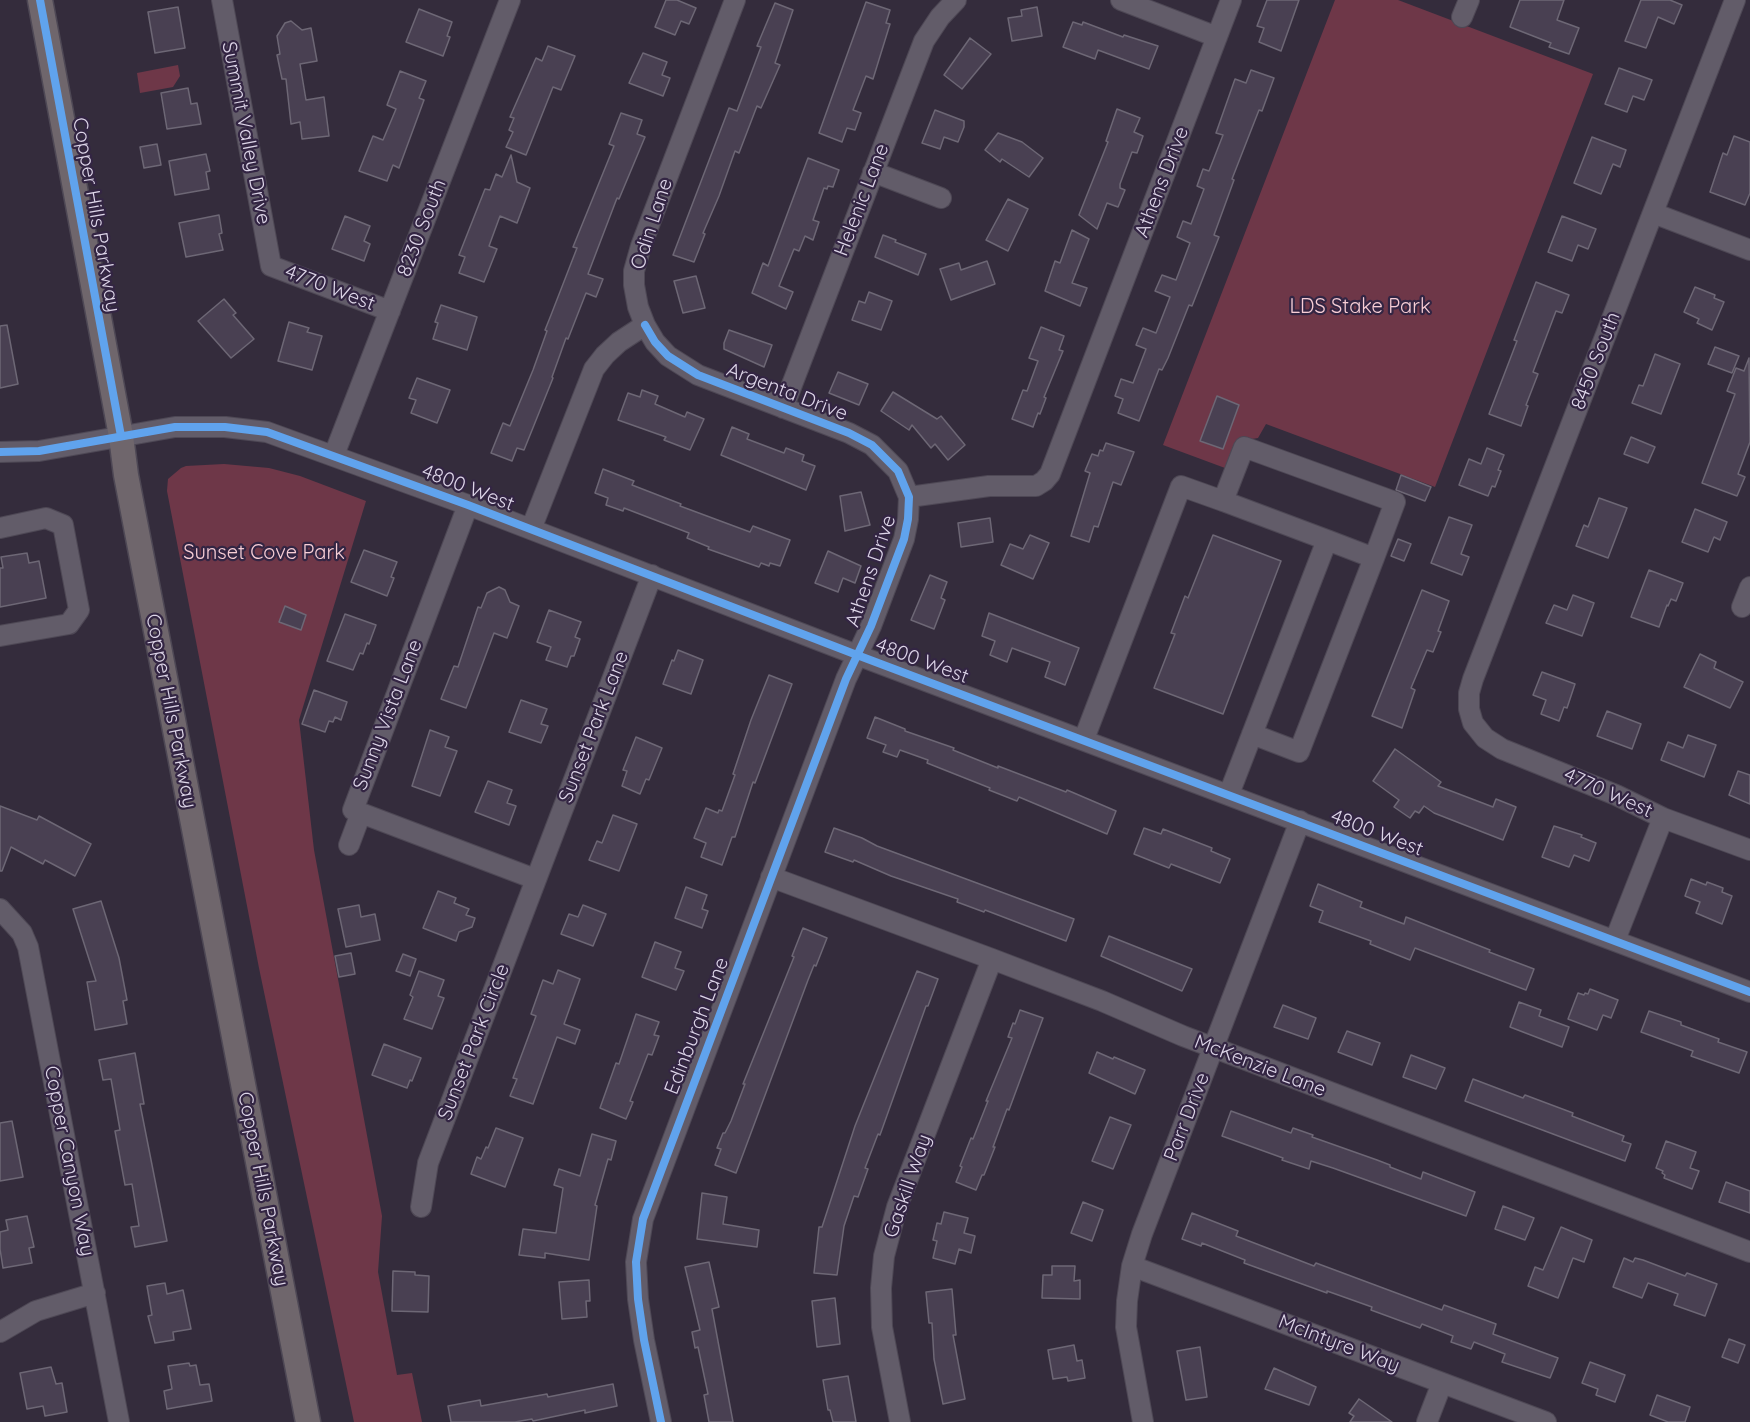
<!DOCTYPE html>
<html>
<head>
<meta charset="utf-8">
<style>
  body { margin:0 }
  canvas { display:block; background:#342c3c }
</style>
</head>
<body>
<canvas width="1750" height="1422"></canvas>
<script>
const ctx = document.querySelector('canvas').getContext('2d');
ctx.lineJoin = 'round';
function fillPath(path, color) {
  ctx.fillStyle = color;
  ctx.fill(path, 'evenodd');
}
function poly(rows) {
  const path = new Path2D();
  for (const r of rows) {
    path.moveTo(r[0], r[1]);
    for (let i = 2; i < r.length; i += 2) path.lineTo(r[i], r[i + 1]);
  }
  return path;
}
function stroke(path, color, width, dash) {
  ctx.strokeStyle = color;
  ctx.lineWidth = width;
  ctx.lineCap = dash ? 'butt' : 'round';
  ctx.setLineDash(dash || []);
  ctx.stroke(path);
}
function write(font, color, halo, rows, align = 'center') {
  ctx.font = font + ' Quicksand,sans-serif';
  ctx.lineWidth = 4.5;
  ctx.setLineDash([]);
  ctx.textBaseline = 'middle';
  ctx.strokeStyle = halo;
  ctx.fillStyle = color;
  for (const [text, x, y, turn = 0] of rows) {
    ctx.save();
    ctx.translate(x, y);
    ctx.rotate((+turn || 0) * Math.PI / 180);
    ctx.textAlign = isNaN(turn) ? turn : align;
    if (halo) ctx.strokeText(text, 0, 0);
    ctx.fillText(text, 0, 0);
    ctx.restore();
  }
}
const green = poly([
  [1335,0,1398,0,1593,74,1435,487,1266,424,1258,438,1246,440,1234,448,1225,468,1163,445],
  [178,65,180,76,173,87,140,93,137,73],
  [224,464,269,468,300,476,366,501,299,720,314,850,382,1216,378,1272,397,1375,412,1373,422,1422,354,1422,259,968,167,491,168,479,181,468,186,466]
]);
const building = poly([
  [666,0,677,0,696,8,689,24,681,21,675,35,655,27,666,0],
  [1267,0,1299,0,1281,51,1259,42,1264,28,1257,26,1267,0],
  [1520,0,1564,0,1557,20,1579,28,1569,54,1549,47,1551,43,1510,27,1520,0],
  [1641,0,1670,0,1682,5,1674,24,1658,17,1646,48,1625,41,1641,0],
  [866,2,890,10,886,23,890,24,873,79,866,76,853,110,861,113,855,130,847,128,842,142,819,133,866,2],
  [775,3,793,10,775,63,780,65,761,108,757,106,739,153,735,151,719,196,703,233,705,234,694,262,673,255,729,108,737,111,761,47,757,46,775,3],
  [178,7,185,48,155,53,148,12,178,7],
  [1037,7,1042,36,1012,41,1008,18,1022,16,1021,10,1037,7],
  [419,9,452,22,447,36,450,37,443,56,406,42,419,9],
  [291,21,302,30,311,28,317,61,300,64,306,100,324,97,329,136,302,139,300,122,291,124,286,79,282,79,277,55,280,54,277,36,285,23,291,21],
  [1073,22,1082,25,1083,22,1123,37,1124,35,1158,46,1149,69,1098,50,1095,59,1063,47,1073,22],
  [970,38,991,54,962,89,944,75,970,38],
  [548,46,575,56,561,90,553,87,526,155,506,147,513,132,509,130,514,118,510,117,536,58,542,61,548,46],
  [643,53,667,62,662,75,670,78,663,96,629,83,643,53],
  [1619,68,1652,80,1644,100,1633,96,1627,112,1605,104,1619,68],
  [1251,70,1274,78,1262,111,1259,110,1232,179,1234,180,1214,235,1219,237,1192,306,1189,305,1168,358,1162,370,1159,369,1139,421,1118,413,1123,399,1115,396,1121,379,1133,383,1146,349,1136,345,1143,328,1156,333,1170,297,1155,291,1162,275,1176,280,1190,243,1177,237,1183,221,1191,224,1204,189,1197,186,1203,169,1209,171,1223,135,1216,133,1235,79,1246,83,1251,70],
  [400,71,426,81,419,98,424,100,399,168,393,165,387,181,359,171,373,136,383,140,396,109,387,105,400,71],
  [188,88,191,104,197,103,201,124,167,129,161,93,188,88],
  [1117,109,1140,118,1134,132,1143,136,1137,153,1132,152,1120,184,1120,188,1125,190,1118,207,1107,203,1097,229,1079,215,1108,142,1106,141,1117,109],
  [935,110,964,121,964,127,958,142,944,137,940,149,922,143,935,110],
  [621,113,642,120,637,134,645,137,619,199,617,198,588,274,603,279,596,297,586,293,568,339,566,338,552,377,553,378,524,450,517,448,512,461,491,453,503,423,510,426,533,370,547,331,545,330,551,315,577,248,573,247,614,146,609,144,621,113],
  [998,133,1022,142,1043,158,1029,177,1002,159,1000,162,985,150,998,133],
  [1734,136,1750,142,1750,193,1745,205,1710,192,1723,153,1727,155,1734,136],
  [1592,137,1626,150,1620,167,1613,164,1601,194,1574,183,1592,137],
  [157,144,161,165,144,168,140,147,157,144],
  [206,154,210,171,206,172,209,189,175,195,169,161,206,154],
  [511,155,517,182,530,188,517,223,500,216,489,246,497,249,484,282,459,273,465,257,459,255,485,189,490,190,496,174,502,177,511,155],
  [808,158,839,170,833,187,828,186,827,189,824,188,813,220,819,222,813,240,805,236,799,251,794,249,779,286,793,292,786,309,752,293,763,263,768,266,808,158],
  [1008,199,1028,209,1008,251,986,240,1008,199],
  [219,215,222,233,219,234,223,250,186,257,179,223,219,215],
  [345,216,370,226,364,241,370,244,364,261,332,249,345,216],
  [1562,216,1596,229,1588,249,1578,245,1572,261,1548,252,1562,216],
  [1072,230,1089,239,1072,283,1087,288,1080,306,1045,291,1055,261,1060,263,1072,230],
  [883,235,896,240,895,242,926,254,918,275,875,257,883,235],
  [987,261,995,284,951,300,940,269,959,263,961,270,987,261],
  [696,276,705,308,683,313,674,281,696,276],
  [1536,282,1569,295,1562,313,1556,311,1533,372,1538,374,1526,405,1528,406,1521,426,1489,414,1517,341,1514,340,1536,282],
  [1695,287,1715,295,1714,298,1724,302,1712,330,1697,323,1699,319,1684,312,1695,287],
  [869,292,892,301,881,330,852,320,859,301,865,303,869,292],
  [224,299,236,313,233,315,254,339,231,358,198,321,224,299],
  [441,305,477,317,467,350,433,339,438,323,435,322,441,305],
  [289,322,309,328,307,332,322,336,312,370,278,361,289,322],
  [7,325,18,384,0,388,0,326,7,325],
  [1041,327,1064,336,1059,350,1063,351,1044,397,1046,398,1040,414,1038,413,1033,427,1012,419,1023,390,1027,391,1038,361,1029,358,1041,327],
  [729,330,772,345,764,367,724,349,724,343,729,330],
  [1715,347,1739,356,1732,373,1708,364,1715,347],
  [1655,354,1680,364,1661,414,1632,403,1639,385,1643,386,1655,354],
  [1749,358,1750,442,1738,474,1745,477,1737,496,1702,483,1735,394,1727,391,1736,368,1744,371,1749,358],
  [838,372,868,384,859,405,829,393,838,372],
  [417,378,450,390,437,423,411,413,416,400,409,398,417,378],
  [642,390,658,396,655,404,685,417,687,412,704,419,690,450,664,440,666,437,618,420,628,393,640,397,642,390],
  [893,392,937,419,941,416,965,445,948,460,935,444,931,448,912,425,909,430,881,411,893,392],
  [1217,396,1239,405,1223,449,1200,441,1217,396],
  [732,427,749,434,747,439,784,453,786,448,804,455,802,461,815,466,806,490,721,455,732,427],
  [1631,437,1655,447,1648,463,1624,454,1631,437],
  [1106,443,1134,452,1121,485,1113,482,1098,527,1094,526,1089,542,1071,536,1090,473,1085,471,1092,454,1098,456,1100,450,1103,451,1106,443],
  [1487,448,1504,455,1498,470,1501,471,1495,487,1492,486,1488,496,1459,485,1469,459,1481,464,1487,448],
  [603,469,634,481,632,485,681,504,680,506,750,532,753,526,790,540,780,566,770,563,769,566,761,563,759,567,708,549,709,547,687,538,689,533,624,508,623,511,606,505,608,498,595,493,603,469],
  [1401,475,1431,487,1425,501,1396,490,1401,475],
  [861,492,870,525,845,531,840,496,861,492],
  [1599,498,1627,508,1608,558,1576,546,1584,525,1588,527,1599,498],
  [1695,509,1727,522,1720,540,1714,537,1708,552,1682,542,1695,509],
  [1449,517,1472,525,1461,554,1469,557,1462,575,1431,563,1449,517],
  [990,518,993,542,961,547,958,523,990,518],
  [1030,535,1049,543,1033,579,1001,565,1010,544,1023,549,1030,535],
  [1213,535,1281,561,1223,714,1154,688,1175,634,1171,633,1185,596,1188,598,1213,535],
  [1398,539,1411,544,1404,561,1391,556,1398,539],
  [364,550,397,562,391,577,394,578,387,596,351,582,364,550],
  [828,551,861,566,855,583,843,578,838,592,815,583,828,551],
  [27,553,29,563,39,561,46,598,0,607,0,568,3,568,1,557,27,553],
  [1649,570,1683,583,1676,601,1671,599,1668,606,1667,605,1659,627,1631,617,1649,570],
  [930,575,947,582,941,598,945,600,934,629,911,620,930,575],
  [499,587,505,590,510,602,519,606,507,638,494,633,466,708,441,699,454,666,458,667,478,607,481,608,487,593,499,587],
  [1422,590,1449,601,1438,631,1441,632,1433,652,1427,650,1411,688,1415,690,1402,728,1372,716,1422,590],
  [1573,595,1594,603,1582,636,1546,623,1554,605,1567,610,1573,595],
  [285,606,306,615,301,630,279,622,285,606],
  [549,610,581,622,575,637,580,639,574,656,571,656,567,667,546,660,551,647,537,642,549,610],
  [989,613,1079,648,1065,685,1045,677,1050,662,1012,648,1007,662,990,655,995,641,982,636,989,613],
  [345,614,376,625,369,644,367,643,363,654,360,653,353,670,327,661,345,614],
  [678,650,703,660,691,694,663,684,672,660,674,661,678,650],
  [1700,654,1716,662,1714,668,1743,682,1730,708,1684,687,1700,654],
  [1542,672,1575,684,1567,708,1564,707,1559,721,1541,714,1546,700,1533,695,1542,672],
  [769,675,792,684,755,783,753,782,735,837,732,837,722,865,701,857,706,843,694,838,706,808,718,813,719,810,722,811,735,775,733,774,751,720,769,675],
  [314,690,347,702,341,720,335,717,333,722,329,721,325,732,302,724,314,690],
  [521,700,547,709,541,724,548,726,541,743,509,732,521,700],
  [1607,711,1641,724,1632,749,1597,736,1607,711],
  [875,717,905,729,905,731,954,748,953,750,998,768,998,766,1066,792,1067,790,1116,811,1107,834,1019,797,1017,801,989,790,990,788,927,763,928,760,900,750,897,757,883,752,886,745,867,738,875,717],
  [430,730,449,737,445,747,457,751,440,796,412,786,430,730],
  [1688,735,1716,745,1704,777,1661,760,1668,742,1683,748,1688,735],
  [636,737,662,748,649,780,646,779,640,794,622,786,627,771,623,770,636,737],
  [1395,749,1441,782,1438,786,1493,807,1496,799,1516,807,1503,840,1434,813,1424,806,1419,813,1415,811,1410,818,1394,807,1399,800,1373,781,1395,749],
  [1738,771,1750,775,1750,804,1729,795,1738,771],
  [488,781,512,790,507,803,516,806,509,825,475,812,488,781],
  [0,806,37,820,39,816,91,844,75,876,45,860,43,864,11,847,2,871,0,871,0,806],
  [613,815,637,824,619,871,589,860,597,841,602,843,613,815],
  [1554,826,1582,835,1581,837,1596,843,1589,861,1574,855,1569,867,1542,857,1554,826],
  [834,828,862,838,877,846,1074,919,1066,941,985,910,984,912,957,902,958,899,891,876,854,860,853,862,825,852,834,828],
  [1144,828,1161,834,1163,829,1212,848,1211,851,1230,859,1220,883,1171,864,1169,868,1134,854,1144,828],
  [1691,879,1706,885,1707,882,1723,888,1722,892,1732,896,1722,924,1696,913,1700,902,1685,896,1691,879],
  [1318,884,1362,902,1360,907,1404,924,1406,917,1490,950,1489,952,1534,969,1526,990,1415,948,1410,960,1370,944,1371,941,1319,922,1323,911,1310,906,1318,884],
  [686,887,707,895,702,909,708,911,702,928,675,918,686,887],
  [438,891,456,898,454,903,469,909,466,915,475,918,472,927,459,932,456,941,423,928,438,891],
  [101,901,119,958,127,1000,123,1001,127,1024,95,1030,87,982,96,981,73,909,101,901],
  [359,905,361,917,375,914,380,940,346,947,338,909,359,905],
  [583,905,606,914,593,946,561,934,569,914,578,917,583,905],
  [803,928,827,938,816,966,814,965,808,980,736,1173,715,1165,721,1149,717,1148,723,1133,725,1133,731,1121,745,1084,743,1084,794,957,792,956,803,928],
  [1109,936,1192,969,1182,991,1101,956,1109,936],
  [655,942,681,952,675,968,684,971,676,990,642,977,655,942],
  [351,953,355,974,339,977,335,956,351,953],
  [403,954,416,959,410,976,396,971,403,954],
  [558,970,580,979,564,1024,580,1030,575,1044,557,1037,533,1104,510,1096,517,1079,513,1078,536,1016,531,1014,543,980,553,984,558,970],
  [419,971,444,980,438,996,444,998,432,1029,404,1019,413,997,410,995,419,971],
  [917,971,938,979,928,1006,926,1006,880,1135,878,1134,865,1168,868,1169,858,1197,854,1196,844,1226,837,1275,814,1273,819,1227,822,1227,855,1126,917,971],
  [1590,989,1618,1000,1611,1018,1603,1015,1597,1030,1568,1019,1578,993,1584,995,1585,993,1588,994,1590,989],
  [1519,1002,1541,1010,1539,1016,1569,1027,1562,1047,1510,1027,1519,1002],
  [1283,1005,1316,1018,1308,1039,1274,1027,1283,1005],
  [1020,1010,1043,1018,1009,1110,1007,1109,993,1147,995,1147,984,1175,982,1175,976,1190,956,1182,962,1167,960,1166,971,1138,973,1139,988,1101,986,1101,1012,1038,1008,1037,1013,1023,1015,1024,1020,1010],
  [1649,1011,1681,1022,1681,1025,1719,1039,1718,1042,1747,1052,1739,1073,1691,1056,1693,1051,1641,1032,1649,1011],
  [636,1014,659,1022,654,1035,659,1036,652,1055,648,1054,630,1101,633,1102,626,1119,600,1108,616,1063,619,1064,636,1014],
  [1347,1031,1380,1043,1372,1065,1338,1052,1347,1031],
  [384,1044,421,1058,412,1081,410,1080,407,1088,372,1075,384,1044],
  [1097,1052,1113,1059,1114,1057,1145,1070,1135,1094,1089,1073,1097,1052],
  [135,1053,144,1104,140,1104,167,1241,135,1247,131,1227,139,1226,132,1184,125,1185,115,1131,120,1130,111,1079,103,1080,99,1060,135,1053],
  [1411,1055,1445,1068,1436,1089,1403,1077,1411,1055],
  [1473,1079,1523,1098,1525,1095,1573,1113,1572,1116,1624,1136,1622,1141,1631,1144,1625,1161,1465,1101,1473,1079],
  [1231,1111,1291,1133,1293,1128,1313,1135,1312,1137,1377,1160,1390,1165,1390,1167,1421,1179,1423,1172,1475,1192,1466,1216,1333,1168,1311,1161,1309,1169,1282,1160,1283,1158,1222,1136,1231,1111],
  [1110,1117,1131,1125,1113,1169,1092,1161,1110,1117],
  [12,1121,23,1177,0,1181,0,1123,12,1121],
  [496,1128,523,1138,505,1187,471,1174,477,1157,481,1159,486,1147,488,1148,496,1128],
  [592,1134,616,1141,611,1160,608,1159,595,1205,597,1206,589,1260,545,1253,545,1258,519,1255,523,1229,556,1233,563,1188,554,1185,559,1169,580,1176,592,1134],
  [1666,1141,1696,1152,1690,1168,1699,1171,1692,1189,1664,1178,1665,1175,1662,1173,1663,1171,1656,1168,1666,1141],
  [1726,1182,1750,1191,1750,1213,1719,1202,1726,1182],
  [702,1193,727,1197,723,1224,759,1230,757,1247,697,1239,702,1193],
  [1083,1202,1103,1210,1092,1241,1071,1233,1083,1202],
  [1503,1206,1534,1218,1525,1240,1495,1229,1503,1206],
  [944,1212,968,1218,964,1233,975,1236,971,1253,959,1249,955,1264,933,1258,937,1241,933,1240,937,1223,941,1224,944,1212],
  [1192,1213,1238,1231,1236,1236,1314,1266,1316,1263,1442,1310,1444,1305,1496,1324,1493,1334,1558,1358,1550,1378,1502,1362,1505,1354,1474,1342,1471,1349,1451,1342,1453,1336,1422,1324,1420,1328,1371,1310,1372,1307,1327,1291,1327,1293,1244,1263,1245,1260,1202,1243,1201,1246,1182,1239,1192,1213],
  [27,1216,34,1247,29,1248,32,1263,3,1268,0,1249,0,1232,8,1230,6,1220,27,1216],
  [1561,1227,1592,1240,1584,1262,1573,1258,1558,1298,1528,1286,1535,1267,1543,1270,1561,1227],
  [1624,1258,1633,1262,1635,1258,1643,1260,1685,1276,1687,1273,1717,1284,1705,1316,1674,1305,1678,1294,1648,1283,1642,1298,1613,1287,1624,1258],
  [709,1262,719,1307,712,1309,733,1422,709,1422,704,1395,708,1394,698,1347,695,1348,692,1332,700,1330,685,1267,709,1262],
  [1052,1266,1075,1266,1074,1281,1080,1280,1080,1299,1042,1298,1043,1275,1052,1275,1052,1266],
  [393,1271,415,1272,415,1275,429,1276,428,1312,392,1311,393,1271],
  [589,1280,590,1301,586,1301,587,1317,562,1319,559,1282,589,1280],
  [165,1283,167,1294,183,1290,191,1329,173,1332,174,1340,155,1343,148,1316,152,1315,147,1286,165,1283],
  [952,1289,956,1335,953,1335,965,1399,943,1404,934,1359,932,1323,929,1323,926,1292,952,1289],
  [835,1298,840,1344,817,1347,812,1301,835,1298],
  [1729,1339,1745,1345,1738,1363,1722,1357,1729,1339],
  [1074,1345,1077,1361,1082,1360,1085,1378,1068,1381,1067,1377,1053,1379,1048,1350,1074,1345],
  [1200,1347,1207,1397,1186,1400,1177,1351,1200,1347],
  [1590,1362,1625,1375,1615,1402,1596,1395,1598,1389,1582,1383,1590,1362],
  [189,1363,190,1366,196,1365,200,1385,209,1384,212,1401,167,1409,164,1391,172,1389,168,1366,189,1363],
  [51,1367,56,1384,62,1383,67,1412,45,1416,43,1406,27,1409,20,1373,51,1367],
  [1274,1368,1316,1387,1309,1405,1265,1389,1274,1368],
  [848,1376,856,1422,833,1422,830,1410,828,1410,823,1380,848,1376],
  [613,1384,617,1406,585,1413,585,1410,533,1421,532,1419,515,1422,451,1422,448,1406,480,1400,481,1406,547,1394,548,1397,613,1384],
  [1657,1395,1690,1407,1685,1422,1668,1422,1650,1415,1657,1395],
  [1359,1399,1392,1422,1350,1422,1354,1416,1349,1413,1359,1399]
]);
const minor = poly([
  [222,0,271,266,390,311],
  [1121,0,1217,37],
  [1735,0,1473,679,1469,693,1469,709,1473,723,1485,738,1502,749,1616,795,1663,818,1750,850],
  [1462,17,1469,0],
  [873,172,941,198],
  [1653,213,1750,250],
  [645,325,655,342,668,356,698,375,849,433,872,445,898,471,909,497,908,519,904,539,871,626,846,679,643,1219,636,1262,638,1299,644,1340,661,1422],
  [783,408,924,41,940,17,956,0],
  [0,452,39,451,175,427,225,427,267,432,468,505,857,655,1750,992],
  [334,455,510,0],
  [909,497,989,486,1036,486,1044,481,1050,474,1231,0],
  [468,505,353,810,535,879],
  [0,528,46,518,63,525,79,610,69,624,0,636],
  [531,529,594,369,605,355,619,342,645,325,638,307,634,285,634,271,641,246,735,0],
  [1327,540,1223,501,1244,447,1395,502,1374,558],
  [1742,607,1750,587],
  [1084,739,1181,486,1223,501],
  [1229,794,1327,540,1374,558,1299,752,1252,734],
  [349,845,361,813],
  [771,877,992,959,1102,1001,1183,1036,1750,1252],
  [0,909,22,933,28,947,119,1422],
  [1615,940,1663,818],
  [421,1207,428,1163,652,575],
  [1132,1266,1546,1422],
  [0,1332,36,1311,95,1293],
  [900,1422,882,1327,881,1288,884,1256,897,1207,992,959],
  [1143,1422,1126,1327,1127,1301,1132,1266,1142,1234,1300,821],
  [1427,1422,1442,1383]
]);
const major = poly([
  [40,0,121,436,126,475,308,1422]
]);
const cycleway = poly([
  [40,0,121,436],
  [645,325,655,342,668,356,698,375,849,433,872,445,898,471,909,497,908,519,904,539,871,626,846,679,643,1219,636,1262,638,1299,644,1340,661,1422],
  [0,452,39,451,175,427,225,427,267,432,468,505,857,655,1750,992]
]);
const streetNames = [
  ["Summit Valley Drive",246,133,79],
  ["Athens Drive",1162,182,-69],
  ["Helenic Lane",862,200,-69],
  ["Copper Hills Parkway",96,215,80],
  ["Odin Lane",652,224,-72],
  ["8230 South",422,228,-69],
  ["4770 West",330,288,21],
  ["8450 South",1596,361,-69],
  ["Argenta Drive",787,392,21],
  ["4800 West",468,488,21],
  ["Athens Drive",871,571,-71],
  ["4800 West",922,661,20],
  ["Copper Hills Parkway",171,711,79],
  ["Sunny Vista Lane",388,715,-69],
  ["Sunset Park Lane",594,727,-69],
  ["4770 West",1608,793,24],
  ["4800 West",1377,833,21],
  ["Edinburgh Lane",697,1026,-69],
  ["Sunset Park Circle",474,1042,-69],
  ["McKenzie Lane",1260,1066,21],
  ["Parr Drive",1187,1117,-69],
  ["Copper Canyon Way",69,1161,79],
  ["Gaskill Way",908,1186,-71],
  ["Copper Hills Parkway",263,1189,79],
  ["McIntyre Way",1339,1344,21]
];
const parkNames = [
  ["LDS Stake Park",1360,307],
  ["Sunset Cove Park",264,553]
];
fillPath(green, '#6e3748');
fillPath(building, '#494052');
stroke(building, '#6d6775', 1.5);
stroke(minor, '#4e4855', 22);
stroke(major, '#4e4855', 27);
stroke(minor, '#625c69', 20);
stroke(major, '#6f666c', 24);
stroke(cycleway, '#60a3ed', 8);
write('20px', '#ddd5e8', '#332543', streetNames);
write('20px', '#f8ced6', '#332543', parkNames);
</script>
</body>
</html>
